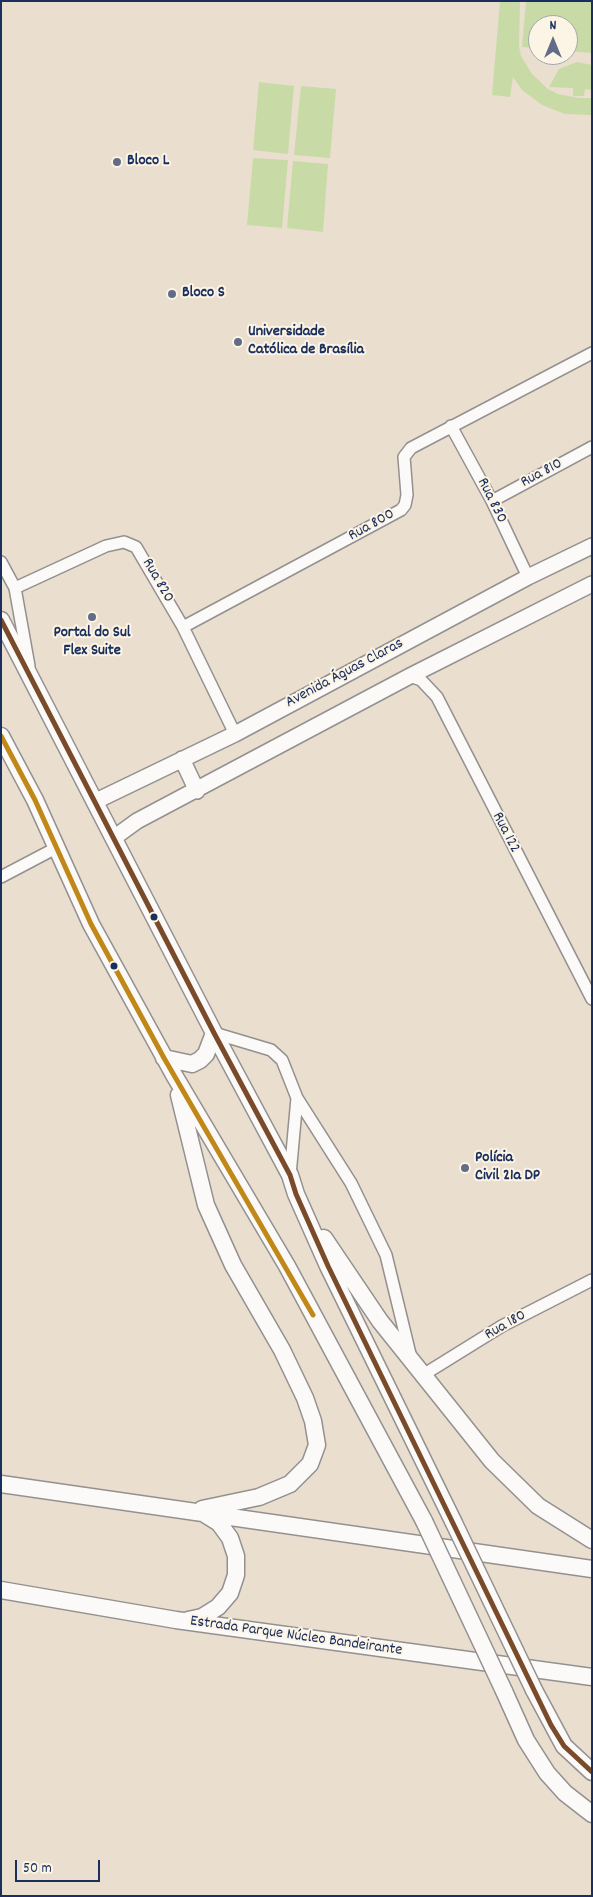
<!DOCTYPE html>
<html>
<head>
<meta charset="utf-8">
<style>
  body { margin:0 }
  #map { position:relative; width:593px; height:1897px; overflow:hidden; background:#eadecf; font-family:Dekko,sans-serif }
  canvas { display:block }
  .frame { position:absolute; inset:0; border:2px solid #1b2f5e; pointer-events:none }
  .north { position:absolute; left:528px; top:15px; width:50px; height:50px; box-sizing:border-box; background:#fcf5e5; border:1px solid #a2a6af; border-radius:50%; rotate:0deg; font-size:14px; font-weight:700; line-height:20px; text-align:center; color:#1b2f5e }
  .north::after { content:''; display:block; margin:auto; width:18px; height:22px; background:#636c86; clip-path:polygon(50% 0,100% 100%,50% 72%,0 100%) }
  .scale { position:absolute; left:15px; top:1860px; width:85px; height:22px; box-sizing:border-box; border:2px solid #1b2f5e; border-top:0; padding-left:6px; font-size:15px; line-height:18px; white-space:nowrap; color:#1b2f5e; -webkit-text-stroke:4px #fcf5e5; paint-order:stroke }
</style>
</head>
<body>
<div id="map">
<canvas width="593" height="1897"></canvas>
<div class="frame"></div>
<div class="north">N</div>
<div class="scale">50 m</div>
</div>
<script>
const ctx = document.querySelector('canvas').getContext('2d');
ctx.lineJoin = 'round';
function fillPath(path, color) {
  ctx.fillStyle = color;
  ctx.fill(path, 'evenodd');
}
function poly(rows) {
  const path = new Path2D();
  for (const r of rows) {
    path.moveTo(r[0], r[1]);
    for (let i = 2; i < r.length; i += 2) path.lineTo(r[i], r[i + 1]);
  }
  return path;
}
function stroke(path, color, width, dash) {
  ctx.strokeStyle = color;
  ctx.lineWidth = width;
  ctx.lineCap = dash ? 'butt' : 'round';
  ctx.setLineDash(dash || []);
  ctx.stroke(path);
}
function write(font, color, halo, rows, align = 'center') {
  ctx.font = font + ' Dekko,sans-serif';
  ctx.lineWidth = 4;
  ctx.setLineDash([]);
  ctx.textBaseline = 'middle';
  ctx.strokeStyle = halo;
  ctx.fillStyle = color;
  for (const [text, x, y, turn = 0] of rows) {
    ctx.save();
    ctx.translate(x, y);
    ctx.rotate((+turn || 0) * Math.PI / 180);
    ctx.textAlign = isNaN(turn) ? turn : align;
    if (halo) ctx.strokeText(text, 0, 0);
    ctx.fillText(text, 0, 0);
    ctx.restore();
  }
}
const green = poly([
  [500,1,520,1,519,46,521,56,532,74,548,89,558,94,579,98,592,98,592,115,565,114,542,105,522,90,513,77,510,97,492,95],
  [526,1,592,1,592,53,568,51,568,25,538,25,538,48,522,47],
  [577,62,592,65,592,90,585,89,584,96,573,96,573,88,549,87,559,69],
  [259,82,294,86,288,154,253,150],
  [301,86,336,89,330,158,294,155],
  [253,158,288,160,282,228,247,225],
  [293,161,328,164,323,232,287,228]
]);
const minor = poly([
  [451,426,492,501,528,577],
  [492,501,592,447],
  [1,562,15,588,29,666],
  [15,588,106,546,124,542,136,547,183,627,235,734],
  [183,627,401,510,405,505,407,495,404,457,411,448,592,353],
  [410,676,421,680,437,697,592,999],
  [1,877,56,848],
  [214,1033,271,1050,282,1060,297,1098,351,1183,386,1255,411,1358],
  [290,1175,297,1098],
  [423,1375,502,1326,592,1280]
]);
const major = poly([
  [182,759,197,791],
  [96,801,235,734,528,577,592,546],
  [115,837,137,821,410,676,592,584]
]);
const highway = poly([
  [1,620,214,1033,290,1175,296,1194,328,1266,453,1521],
  [1,736,35,800,91,924,174,1075,287,1266,424,1521],
  [164,1058,192,1064,200,1060,206,1054,214,1033],
  [179,1095,206,1205,233,1265,282,1350,305,1398,313,1421,317,1445,310,1464,290,1484,259,1497,202,1509],
  [324,1238,380,1321,492,1461,538,1506,592,1540],
  [1,1484,592,1569],
  [1,1590,176,1620,592,1677],
  [188,1620,202,1617,218,1607,230,1593,236,1575,236,1556,230,1538,219,1523,206,1515],
  [534,1690,564,1746,592,1772],
  [504,1691,526,1740,547,1773,565,1793,592,1814]
]);
const highwayBridge = poly([
  [424,1521,504,1691],
  [453,1521,534,1690]
]);
const bus1 = poly([
  [1,620,214,1033,290,1175,296,1194,328,1266,551,1725,564,1746,592,1772]
]);
const bus2 = poly([
  [1,736,35,800,91,924,164,1058,313,1315]
]);
const markers = [
  [117,162,5,"#636c86"],
  [172,294,5,"#636c86"],
  [238,342,5,"#636c86"],
  [92,617,5,"#636c86"],
  [154,917,4.5,"#1b2f5e"],
  [114,966,4.5,"#1b2f5e"],
  [465,1168,5,"#636c86"]
];
const poiNames = [
  ["Bloco L",127,162],
  ["Bloco S",182,294],
  ["Universidade",248,333],
  ["Católica de Brasília",248,351],
  ["Portal do Sul",92,634,"center"],
  ["Flex Suite",92,652,"center"],
  ["Polícia",475,1159],
  ["Civil 21a DP",475,1177]
];
const streetNames = [
  ["Rua 810",542,474,-28],
  ["Rua 830",491,501,63],
  ["Rua 800",372,526,-29],
  ["Rua 820",157,581,60],
  ["Avenida Águas Claras",345,674,-28],
  ["Rua 122",505,833,63],
  ["Rua 180",506,1326,-30],
  ["Estrada Parque Núcleo Bandeirante",296,1637,8]
];
fillPath(green, '#c8dba6');
stroke(minor, '#939090', 14);
stroke(major, '#939090', 18);
stroke(highway, '#939090', 19);
stroke(minor, '#fcfaf8', 11);
stroke(major, '#fcfaf8', 15);
stroke(highway, '#fcfaf8', 16);
stroke(highwayBridge, '#939090', 19, []);
stroke(highwayBridge, '#fcfaf8', 16);
stroke(bus1, '#7a4b2a', 5);
stroke(bus2, '#c08818', 5);
for (const [x, y, r, color] of markers) {
  const dot = new Path2D();
  dot.arc(x, y, r, 0, 2 * Math.PI);
  ctx.fillStyle = color;
  ctx.fill(dot);
  stroke(dot, '#fcf5e5', 2);
}
write('bold 16px', '#1b2f5e', '#fcf5e5', poiNames, 'left');
write('16px', '#1b2f5e', '#fcf5e5', streetNames);
</script>
</body>
</html>
